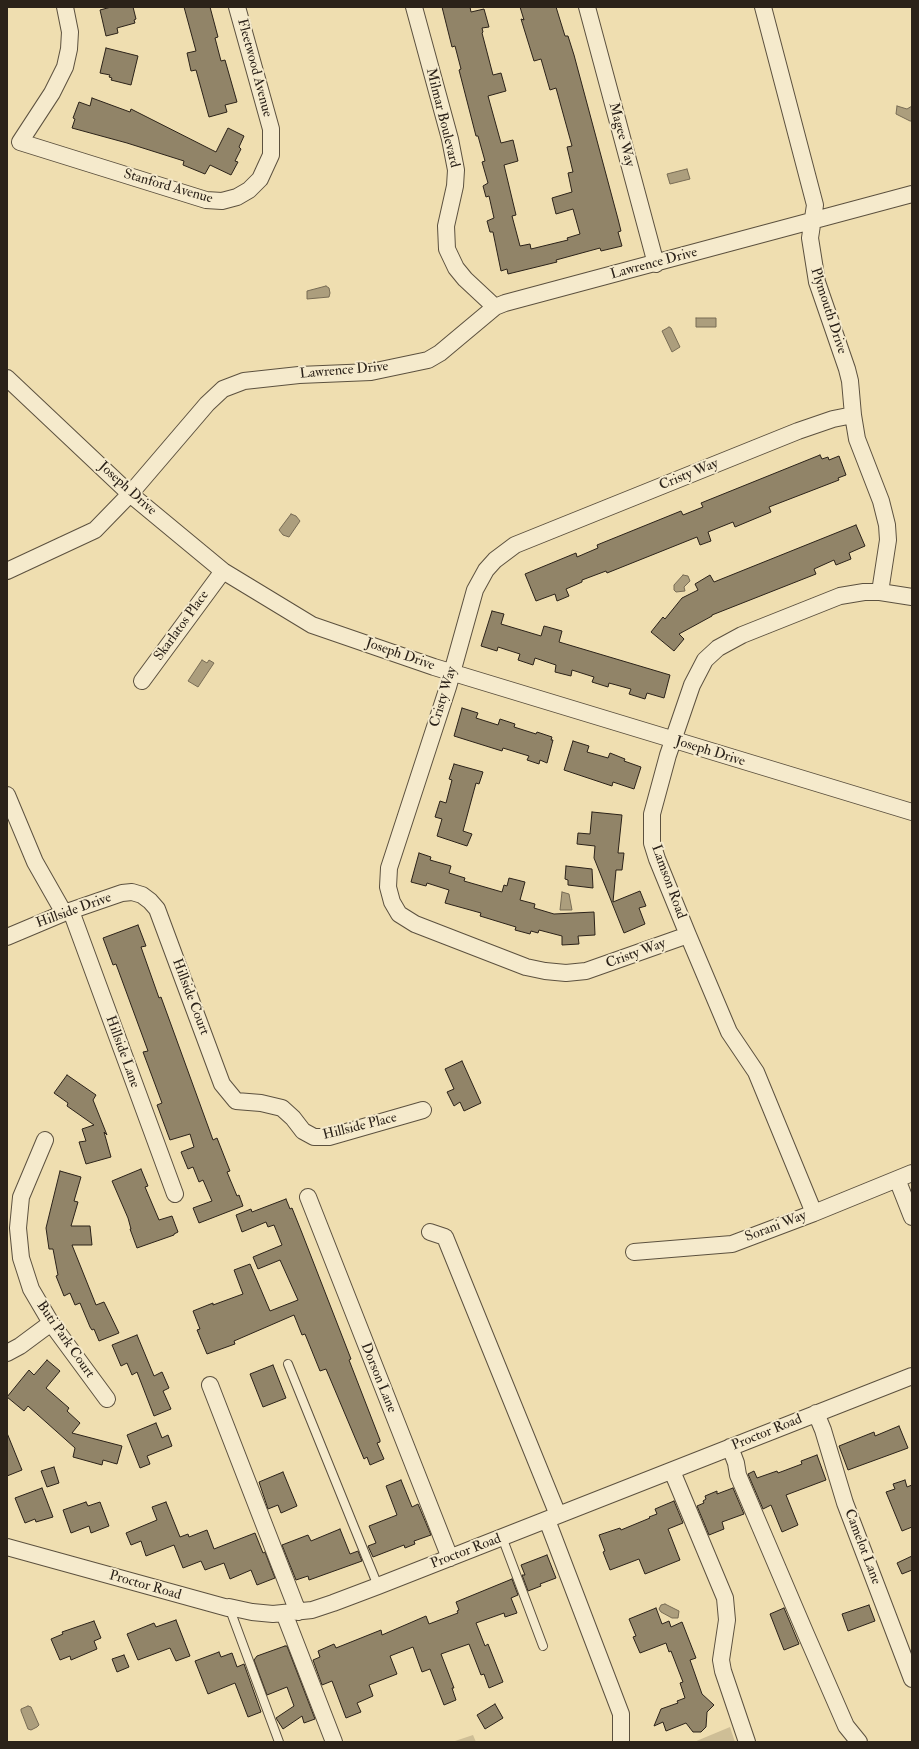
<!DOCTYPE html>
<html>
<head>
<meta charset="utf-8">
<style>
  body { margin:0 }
  #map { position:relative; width:919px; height:1749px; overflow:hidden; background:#efdeb0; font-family:"IM FELL Double Pica",serif }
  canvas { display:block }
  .frame { position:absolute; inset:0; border:8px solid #2b2219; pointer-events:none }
</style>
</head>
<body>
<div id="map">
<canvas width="919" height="1749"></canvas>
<div class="frame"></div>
</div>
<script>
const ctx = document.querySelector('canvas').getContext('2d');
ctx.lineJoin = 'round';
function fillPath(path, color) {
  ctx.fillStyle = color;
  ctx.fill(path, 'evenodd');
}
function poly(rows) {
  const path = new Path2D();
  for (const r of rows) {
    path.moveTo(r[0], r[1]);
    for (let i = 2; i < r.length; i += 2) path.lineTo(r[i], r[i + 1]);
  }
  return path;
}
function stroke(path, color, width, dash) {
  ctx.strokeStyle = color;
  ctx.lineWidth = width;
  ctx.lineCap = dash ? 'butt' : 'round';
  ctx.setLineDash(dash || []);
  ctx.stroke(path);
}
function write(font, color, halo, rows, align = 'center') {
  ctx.font = font + ' "IM FELL Double Pica",serif';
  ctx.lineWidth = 4;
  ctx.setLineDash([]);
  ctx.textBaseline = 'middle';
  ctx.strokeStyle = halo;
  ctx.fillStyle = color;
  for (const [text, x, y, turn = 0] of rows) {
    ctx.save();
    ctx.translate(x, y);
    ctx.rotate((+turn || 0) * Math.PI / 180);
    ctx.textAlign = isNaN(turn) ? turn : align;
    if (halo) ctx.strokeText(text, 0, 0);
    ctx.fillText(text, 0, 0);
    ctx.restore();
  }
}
const green = poly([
  [730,1727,735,1742,694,1742],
  [473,1735,476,1742,452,1742]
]);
const water = poly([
  [897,106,907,109,912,106,912,121,910,121,896,114,897,106],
  [687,169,690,179,670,184,667,174,687,169],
  [326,286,329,288,330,293,329,297,307,299,307,291,326,286],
  [696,318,716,318,716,327,696,327,696,318],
  [669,327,671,328,680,347,672,352,662,331,669,327],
  [291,514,296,516,300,521,289,537,283,535,279,530,291,514],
  [683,575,688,576,690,581,684,587,685,591,676,592,674,590,674,585,683,575],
  [202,660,207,663,209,660,214,663,198,687,188,681,202,660],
  [562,892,569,894,572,910,560,910,562,892],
  [665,1604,679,1611,678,1618,672,1618,661,1612,659,1609,661,1605,665,1604],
  [28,1706,31,1707,39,1725,37,1727,31,1730,28,1729,21,1711,21,1709,28,1706]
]);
const building = poly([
  [111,7,133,7,136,19,134,20,135,23,117,28,118,33,106,36,100,10,111,7],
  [184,7,210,7,218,37,215,38,221,61,225,60,237,102,225,105,227,112,209,117,196,70,191,71,187,53,196,51,184,7],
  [442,7,470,7,471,12,484,9,489,27,482,28,483,32,482,33,493,75,501,73,506,91,488,96,501,143,513,140,518,161,504,165,516,215,512,216,520,246,530,244,531,249,568,240,567,238,580,234,573,209,556,214,552,198,572,192,568,173,573,172,567,147,572,146,556,88,550,90,541,59,534,61,521,19,524,20,520,7,556,7,565,36,568,36,574,55,618,219,621,231,618,232,622,246,601,251,600,248,556,260,557,262,508,274,507,269,501,271,493,232,490,232,487,221,494,218,489,196,486,197,483,186,488,183,482,162,485,161,478,136,476,136,459,70,461,69,455,46,452,47,442,7],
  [106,48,138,56,131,85,111,80,112,78,109,77,110,75,100,73,106,48],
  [92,98,130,112,131,109,216,152,228,128,244,136,239,147,241,149,235,161,238,162,231,175,210,165,205,174,183,165,184,161,127,143,72,128,75,119,73,118,79,102,90,106,92,98],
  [820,455,822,459,828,457,829,460,839,456,846,475,838,478,839,480,769,507,771,512,735,527,733,522,708,532,711,541,700,545,697,537,607,573,606,571,582,580,582,582,566,589,569,596,557,601,555,594,536,601,525,574,576,553,577,557,598,548,597,545,681,511,683,515,703,507,701,503,820,455],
  [856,525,865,546,849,553,851,559,836,565,834,560,814,569,816,574,712,615,712,616,679,634,684,639,674,651,651,632,663,617,665,619,682,598,698,590,695,584,710,575,714,582,856,525],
  [492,611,504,614,501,624,541,636,544,626,562,631,559,642,670,675,664,698,647,693,645,699,629,694,631,689,609,683,608,687,592,682,594,677,572,670,571,676,555,672,556,665,535,658,533,665,518,660,520,654,498,647,497,651,481,646,492,611],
  [462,708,478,713,476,718,498,725,500,719,515,724,514,727,536,734,537,732,552,737,551,740,553,740,547,763,540,760,539,764,527,760,529,756,503,748,502,751,454,736,462,708],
  [573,741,589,746,587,752,608,758,610,753,625,759,624,761,641,767,634,789,613,782,612,786,564,770,573,741],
  [454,764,483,772,479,784,476,783,463,831,472,834,467,846,437,836,442,819,435,817,440,801,446,803,452,780,449,779,454,764],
  [592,812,622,815,618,853,624,853,622,870,616,870,613,902,640,891,646,906,639,908,645,924,624,933,594,858,595,846,577,844,578,833,590,834,592,812],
  [419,853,431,857,430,860,451,866,449,873,465,878,464,881,502,892,504,885,507,886,509,878,525,882,520,900,535,904,534,908,554,914,594,912,595,935,578,936,579,944,562,945,562,936,539,930,538,933,531,931,530,934,515,930,516,927,480,916,481,913,445,903,449,890,427,883,426,886,411,882,419,853],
  [566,866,592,869,593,888,568,885,568,880,565,879,566,866],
  [138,925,146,946,141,947,159,998,161,997,213,1140,217,1138,230,1171,227,1172,237,1196,239,1195,243,1206,199,1223,193,1208,212,1201,203,1180,199,1182,193,1167,188,1169,181,1152,194,1147,190,1134,170,1140,157,1105,162,1103,143,1052,148,1051,116,964,113,965,103,938,138,925],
  [462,1061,481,1103,464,1111,460,1102,454,1106,447,1092,454,1089,445,1069,462,1061],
  [67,1075,96,1095,93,1100,107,1135,104,1132,111,1157,86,1164,79,1142,86,1141,82,1129,94,1125,67,1106,68,1103,54,1093,67,1075],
  [141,1169,148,1186,145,1187,159,1220,172,1216,178,1232,174,1234,174,1235,137,1248,130,1229,131,1229,128,1218,112,1181,141,1169],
  [60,1171,81,1177,74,1201,78,1202,71,1226,90,1226,92,1245,72,1245,96,1305,104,1302,119,1333,99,1341,94,1329,92,1330,90,1327,80,1303,75,1305,70,1293,64,1296,56,1276,58,1275,53,1249,49,1249,46,1228,60,1171],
  [286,1199,290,1209,292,1208,302,1233,351,1359,349,1360,380,1440,380,1442,377,1443,384,1459,370,1465,367,1457,364,1459,326,1369,320,1371,305,1334,302,1335,294,1315,234,1341,235,1344,207,1354,197,1330,200,1329,193,1311,213,1303,213,1305,243,1294,234,1270,250,1264,270,1311,298,1300,280,1260,258,1269,253,1257,282,1245,274,1225,268,1227,266,1222,242,1232,236,1215,251,1209,252,1212,286,1199],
  [137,1335,154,1376,162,1372,169,1388,163,1391,171,1409,154,1416,137,1372,132,1375,127,1363,121,1366,112,1345,137,1335],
  [47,1360,60,1371,46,1388,69,1408,67,1411,80,1423,72,1433,122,1446,117,1464,103,1460,102,1465,73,1457,75,1448,28,1406,24,1411,7,1397,29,1370,34,1375,47,1360],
  [273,1365,286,1398,263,1407,250,1374,273,1365],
  [156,1423,162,1438,168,1435,172,1446,147,1456,150,1464,140,1468,127,1435,156,1423],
  [899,1426,908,1448,848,1470,839,1446,874,1432,875,1436,899,1426],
  [7,1433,22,1470,7,1476,7,1433],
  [817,1455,826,1480,786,1495,798,1525,782,1532,771,1505,763,1509,748,1474,754,1471,757,1478,777,1471,778,1473,802,1464,801,1461,817,1455],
  [54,1467,59,1483,47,1487,41,1471,54,1467],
  [283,1472,297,1506,281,1513,278,1505,268,1509,259,1482,283,1472],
  [401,1480,412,1507,418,1504,431,1535,414,1541,415,1544,405,1548,404,1545,373,1557,368,1546,376,1543,369,1526,397,1515,386,1486,401,1480],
  [905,1480,907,1487,912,1485,912,1527,902,1531,886,1492,895,1489,893,1484,905,1480],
  [42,1488,53,1517,36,1522,35,1519,25,1523,15,1498,42,1488],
  [733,1488,744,1514,722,1522,724,1529,709,1535,697,1506,704,1503,703,1501,706,1499,705,1496,717,1491,717,1494,733,1488],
  [674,1501,683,1523,668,1529,680,1560,645,1574,639,1559,610,1570,603,1552,605,1551,599,1535,620,1528,621,1530,650,1518,649,1517,657,1514,655,1509,674,1501],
  [86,1502,88,1506,100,1502,109,1526,91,1533,89,1526,71,1533,63,1510,86,1502],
  [166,1502,180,1537,188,1534,189,1537,207,1530,214,1549,255,1533,263,1553,265,1552,275,1578,257,1585,251,1570,230,1579,224,1563,205,1570,201,1561,183,1568,174,1545,146,1556,141,1541,131,1545,126,1533,157,1520,152,1507,166,1502],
  [340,1529,350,1554,358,1551,362,1561,309,1580,308,1576,296,1580,282,1545,308,1535,311,1541,340,1529],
  [547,1555,556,1578,540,1584,541,1586,528,1591,522,1575,525,1575,521,1565,547,1555],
  [912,1556,912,1570,902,1574,897,1563,912,1556],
  [512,1579,518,1595,511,1598,517,1613,505,1617,504,1613,476,1623,485,1646,488,1644,503,1682,489,1688,484,1674,481,1675,469,1644,441,1654,454,1688,452,1688,456,1700,444,1705,430,1669,422,1672,413,1647,390,1656,397,1674,369,1685,373,1696,357,1703,361,1712,346,1718,332,1681,322,1685,313,1660,320,1657,318,1651,334,1644,336,1648,381,1630,382,1635,426,1616,429,1624,458,1613,457,1611,459,1610,456,1602,512,1579],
  [869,1605,875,1621,848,1631,842,1614,869,1605],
  [656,1608,662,1624,669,1621,671,1627,682,1622,696,1658,690,1660,702,1694,714,1705,707,1712,706,1727,701,1732,693,1732,686,1723,666,1731,663,1722,654,1726,661,1709,678,1703,677,1701,685,1698,680,1683,683,1682,671,1651,669,1652,666,1643,640,1653,633,1637,636,1636,629,1619,656,1608],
  [784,1608,799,1644,784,1650,770,1614,784,1608],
  [176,1620,190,1656,176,1661,170,1648,138,1660,127,1634,154,1623,156,1627,176,1620],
  [94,1621,101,1638,94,1641,97,1649,71,1660,70,1656,60,1660,51,1639,63,1634,62,1632,94,1621],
  [285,1646,287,1646,315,1719,304,1723,302,1716,283,1729,276,1718,294,1706,287,1687,267,1695,254,1660,257,1656,285,1646],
  [219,1652,221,1657,232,1653,237,1667,244,1664,261,1712,248,1717,235,1683,208,1694,195,1661,219,1652],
  [124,1655,129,1667,117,1672,112,1659,124,1655],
  [495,1704,503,1718,485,1729,477,1715,495,1704]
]);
const service = poly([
  [288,1364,378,1586],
  [502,1537,543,1646],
  [229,1607,279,1742]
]);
const minor = poly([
  [65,7,70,32,69,49,65,67,52,93,20,142,206,200,222,201,237,197,249,190,260,179,271,155,271,129,237,7],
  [414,7,450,139,456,170,455,186,446,226,447,249,456,268,465,279,495,307],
  [587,7,656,264],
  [763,7,815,205,810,238,817,282,847,369,850,381,853,415,857,439,881,501,887,525,888,540,880,592],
  [7,378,130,494,223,571,312,625,434,667,912,812],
  [7,571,95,530,130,494,207,404,223,389,244,381,299,375,371,372,428,360,440,353,495,307,505,303,912,194],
  [142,681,223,571],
  [7,795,35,862,64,913],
  [71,911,175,1194],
  [688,935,586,971,566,973,545,971,526,967,415,924,399,914,392,902,388,887,389,868,448,687,475,590,486,570,495,560,515,545,798,431,833,419,853,415],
  [7,937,64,913,122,893,132,892,142,895,150,901,157,909,222,1084,236,1101,261,1103,282,1108,293,1118,303,1131,314,1137,329,1137,423,1110],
  [45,1140,21,1197,18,1228,21,1258,31,1289,51,1323,107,1399],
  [897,1179,912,1217],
  [308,1197,450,1558],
  [814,1213,756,1072,729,1032,688,935,657,859,652,843,652,814,668,755,692,685,705,660,718,648,742,635,840,596,864,592,880,592,912,597],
  [430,1232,445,1237,558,1515],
  [634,1252,732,1244,814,1213,912,1173],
  [7,1353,20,1346,51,1323],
  [210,1385,298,1612],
  [816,1413,823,1430,845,1503,912,1679],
  [730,1447,736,1463,738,1475,805,1632,846,1726,859,1742],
  [672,1471,725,1598,727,1620,721,1660,723,1671,747,1742],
  [547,1520,621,1714,621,1742],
  [7,1547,228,1608,229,1607,252,1612,273,1614,312,1610,333,1603,378,1586,912,1376],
  [284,1613,334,1742]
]);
const streetNames = [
  ["Fleetwood Avenue",254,68,75],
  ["Milmar Boulevard",442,118,76],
  ["Magee Way",621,135,75],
  ["Stanford Avenue",168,187,16],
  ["Lawrence Drive",654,264,-15],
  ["Plymouth Drive",828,311,72],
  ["Lawrence Drive",344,371,-5],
  ["Cristy Way",689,475,-22],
  ["Joseph Drive",127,489,42],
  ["Skarlatos Place",182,626,-54],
  ["Joseph Drive",400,655,19],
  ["Cristy Way",444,697,-73],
  ["Joseph Drive",710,752,17],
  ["Lamson Road",668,882,70],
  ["Hillside Drive",74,911,-20],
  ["Cristy Way",636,954,-20],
  ["Hillside Court",190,997,69],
  ["Hillside Lane",122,1052,70],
  ["Hillside Place",360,1127,-14],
  ["Sorani Way",776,1227,-21],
  ["Buti Park Court",65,1340,55],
  ["Dorson Lane",378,1378,68],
  ["Proctor Road",767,1433,-22],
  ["Camelot Lane",862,1547,69],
  ["Proctor Road",466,1552,-21],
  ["Proctor Road",145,1586,16]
];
fillPath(green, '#cebe96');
fillPath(water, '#ac9e7d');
stroke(water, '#786c55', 1);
fillPath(building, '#918468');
stroke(building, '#2b2219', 1);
stroke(service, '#5c513f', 10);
stroke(minor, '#5c513f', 18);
stroke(service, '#f5eacc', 8);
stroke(minor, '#f5eacc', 16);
write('14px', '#2b2219', '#f5eacc', streetNames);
</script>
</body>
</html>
